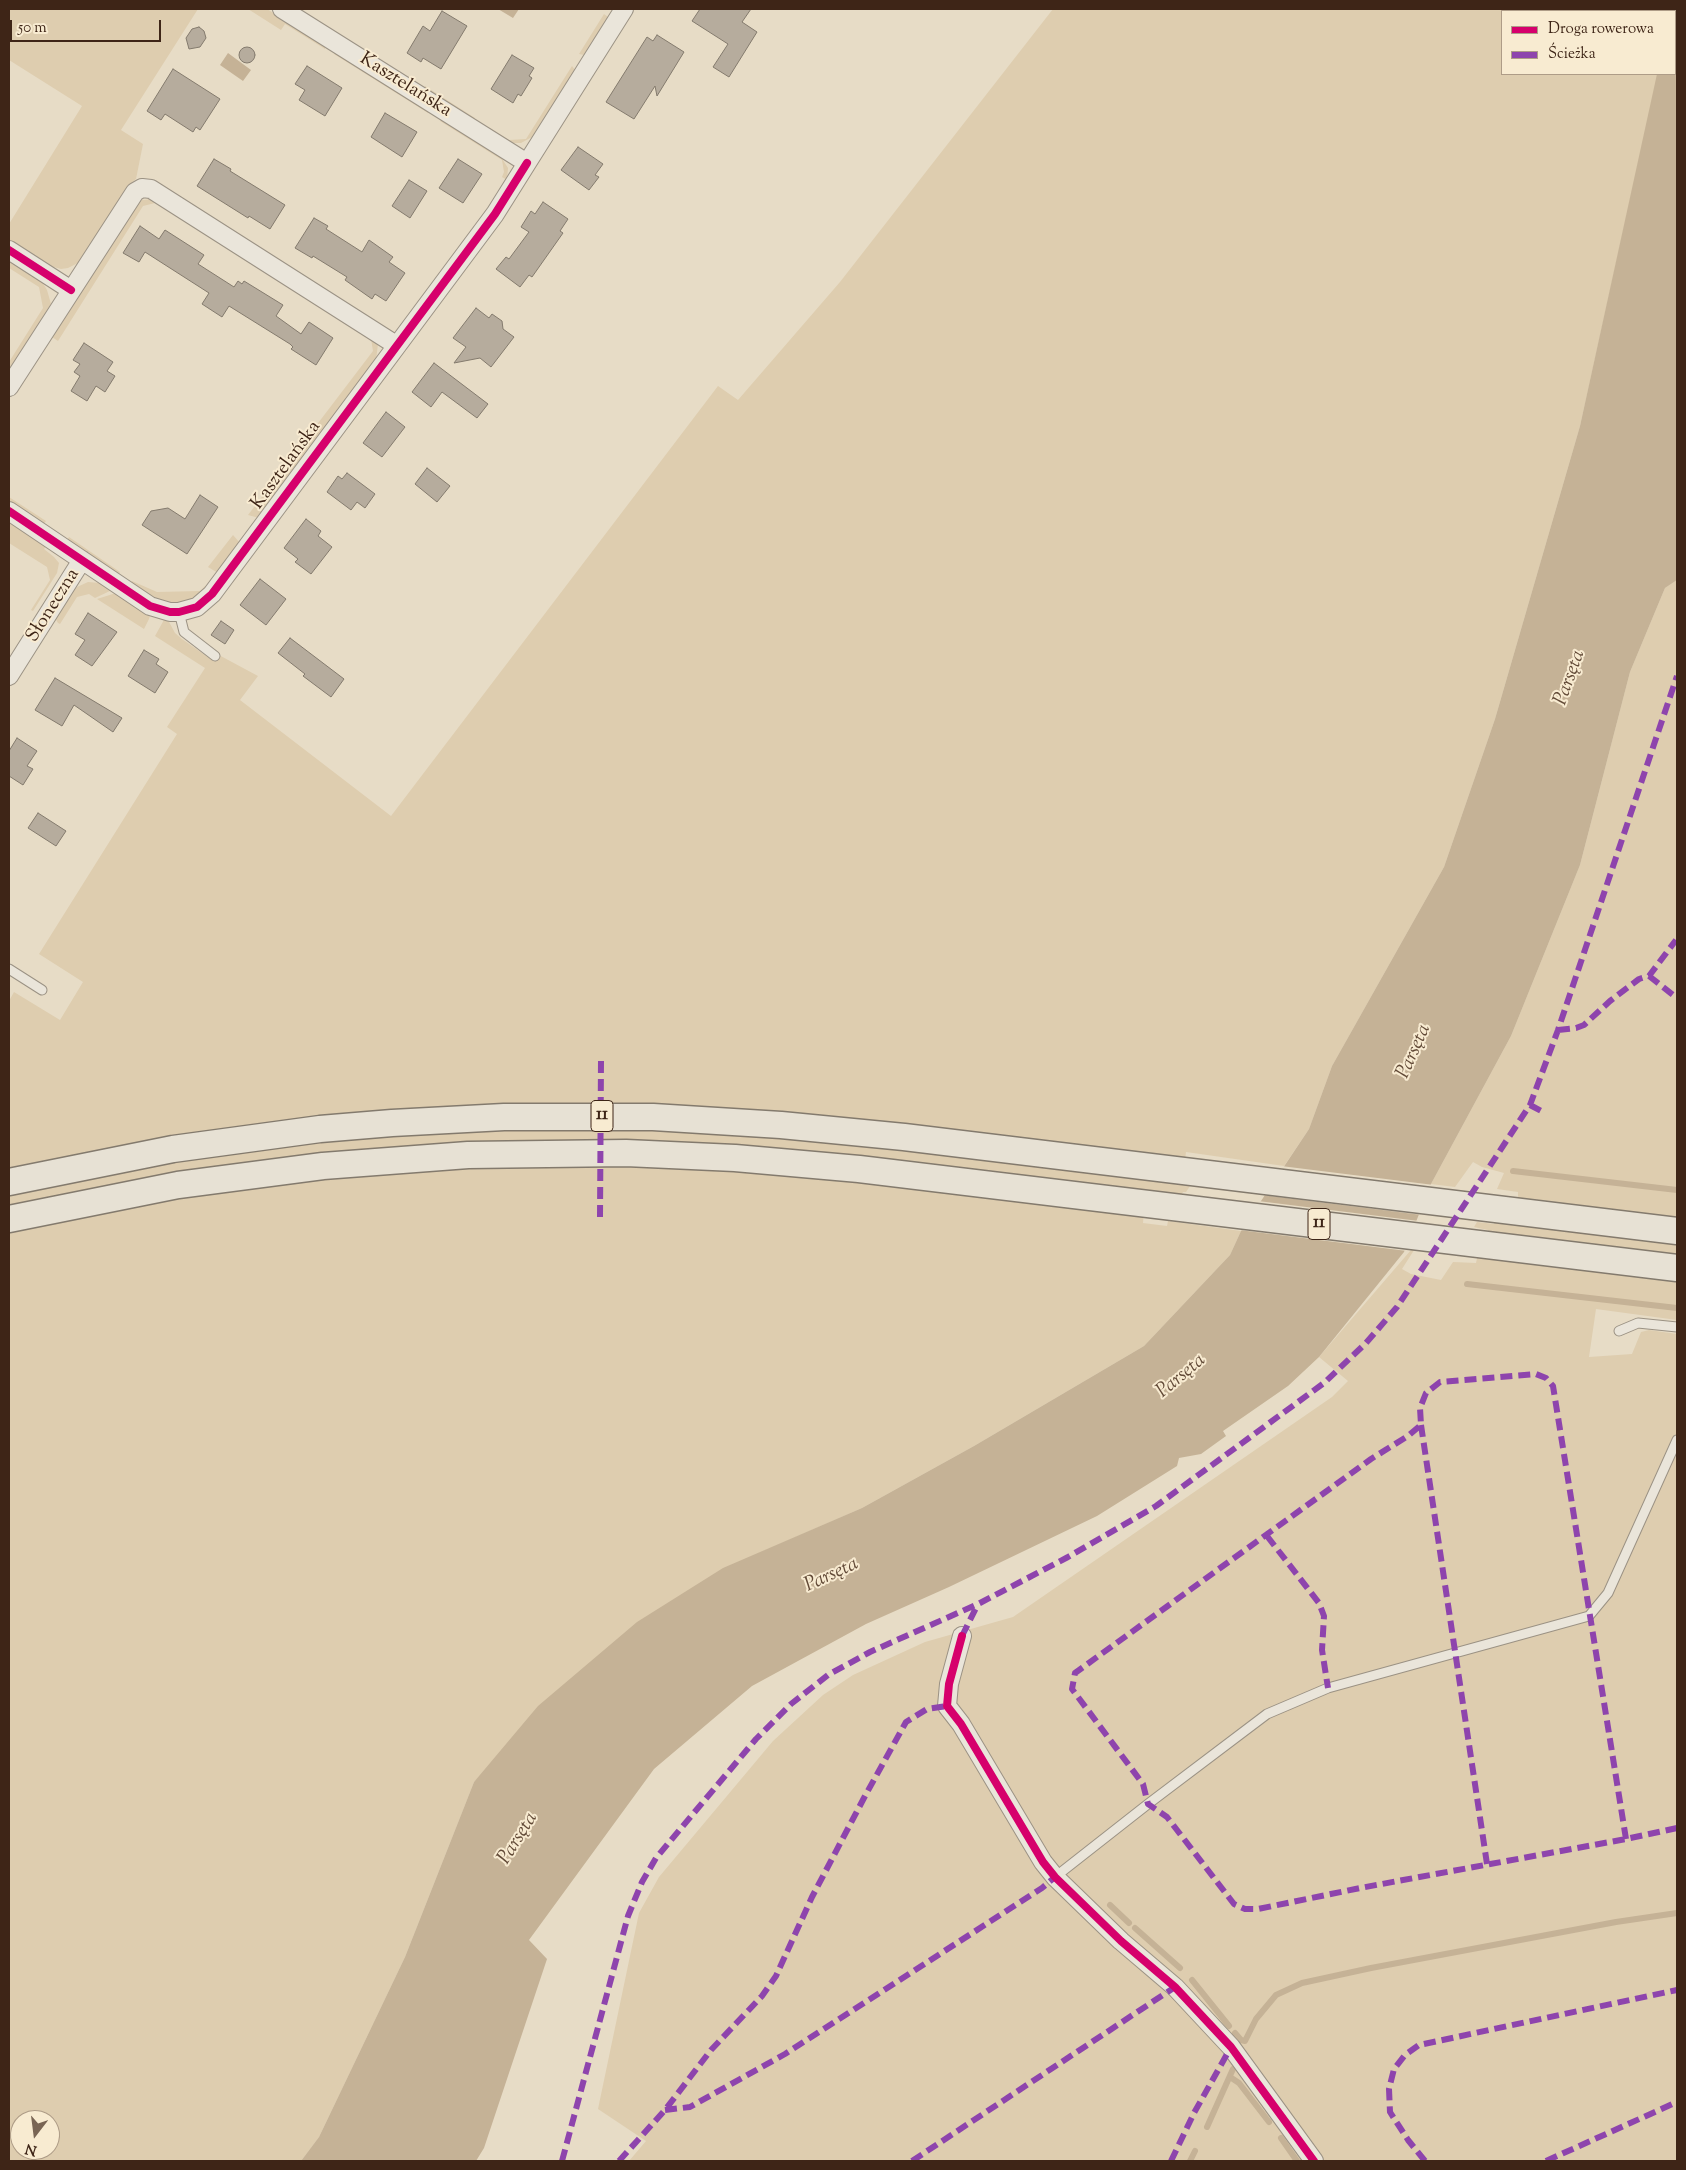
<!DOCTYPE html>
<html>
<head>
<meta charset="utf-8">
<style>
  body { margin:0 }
  #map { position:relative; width:1686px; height:2170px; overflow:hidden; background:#e7dcc6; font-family:"Sorts Mill Goudy",serif }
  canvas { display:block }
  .frame { position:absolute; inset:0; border:10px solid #3e2517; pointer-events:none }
  .legend { position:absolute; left:1501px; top:10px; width:175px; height:65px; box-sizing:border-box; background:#f8ebd1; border:1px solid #ae9c87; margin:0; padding:6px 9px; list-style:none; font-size:15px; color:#3e2517 }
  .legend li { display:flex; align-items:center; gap:10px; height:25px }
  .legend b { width:25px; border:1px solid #ae9c87 }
  .north { position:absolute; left:10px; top:2110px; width:50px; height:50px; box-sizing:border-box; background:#f8ebd1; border:1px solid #ae9c87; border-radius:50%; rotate:195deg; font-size:14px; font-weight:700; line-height:20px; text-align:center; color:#3e2517 }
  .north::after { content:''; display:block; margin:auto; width:18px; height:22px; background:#796554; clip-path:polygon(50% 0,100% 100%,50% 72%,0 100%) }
  .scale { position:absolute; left:10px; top:20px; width:151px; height:22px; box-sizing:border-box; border:2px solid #3e2517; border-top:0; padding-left:6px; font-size:15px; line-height:18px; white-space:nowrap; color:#3e2517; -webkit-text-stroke:4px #f8ebd1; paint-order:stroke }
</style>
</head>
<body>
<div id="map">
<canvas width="1686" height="2170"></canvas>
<div class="frame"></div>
<ul class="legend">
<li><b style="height:6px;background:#d6006c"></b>Droga rowerowa</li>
<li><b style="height:6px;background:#8e44ad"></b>Ścieżka</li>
</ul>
<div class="north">N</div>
<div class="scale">50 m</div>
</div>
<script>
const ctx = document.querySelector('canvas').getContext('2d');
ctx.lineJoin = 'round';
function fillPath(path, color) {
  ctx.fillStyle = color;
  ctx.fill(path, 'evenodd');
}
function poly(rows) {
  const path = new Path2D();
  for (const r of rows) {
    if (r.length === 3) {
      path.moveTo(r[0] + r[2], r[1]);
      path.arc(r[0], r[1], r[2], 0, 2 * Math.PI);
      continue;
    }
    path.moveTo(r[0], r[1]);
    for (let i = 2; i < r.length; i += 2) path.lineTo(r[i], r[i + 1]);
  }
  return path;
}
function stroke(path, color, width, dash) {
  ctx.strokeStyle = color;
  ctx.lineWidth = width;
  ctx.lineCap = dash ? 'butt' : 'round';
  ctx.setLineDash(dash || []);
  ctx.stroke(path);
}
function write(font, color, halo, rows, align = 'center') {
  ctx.font = font + ' "Sorts Mill Goudy",serif';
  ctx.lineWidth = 4;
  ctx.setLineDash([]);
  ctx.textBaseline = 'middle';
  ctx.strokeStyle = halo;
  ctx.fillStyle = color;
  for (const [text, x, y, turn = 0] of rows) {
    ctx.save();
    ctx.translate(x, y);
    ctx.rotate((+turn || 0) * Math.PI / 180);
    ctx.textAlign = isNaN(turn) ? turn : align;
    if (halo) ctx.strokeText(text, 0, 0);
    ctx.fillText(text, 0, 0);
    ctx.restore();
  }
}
const green = poly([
  [9,9,198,9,121,130,143,144,136,179,128,186,80,262,68,268,61,269,50,266,9,240,9,224,82,106,9,60],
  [248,9,267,9,325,45,325,49,285,24,281,30],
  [1053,9,1672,9,1672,11,1502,11,1502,74,1658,74,1580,426,1495,719,1444,867,1332,1066,1309,1129,1284,1166,1186,1152,1185,1160,743,1110,170,1137,9,1169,9,1001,14,992,60,1020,83,982,39,954,177,734,167,727,205,668,155,636,165,618,168,620,175,633,182,639,212,660,217,654,258,676,240,700,391,816,718,386,738,400,840,282],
  [604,14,608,17,584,55,579,54],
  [336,52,428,111,428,113,334,54],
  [572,66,575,70,532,137,521,143,511,143,488,131,490,128,509,140,526,139],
  [425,86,475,118,471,120,423,89],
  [443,120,499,154,508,168,507,180,502,177,504,172,502,160,440,121],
  [153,199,156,201,155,203,143,206,58,341,52,337,136,205,142,200],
  [9,260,41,280,47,290,51,304,9,373,9,362,43,308,39,287,9,268],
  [371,339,378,344,376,360,259,518,248,515,373,351],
  [9,497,46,521,43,525,9,502],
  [9,520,47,545,44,549,54,557,59,563,57,573,33,611,31,610,50,580,47,567,9,543],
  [233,535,240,543,218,573,208,567],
  [69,537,120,572,118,576,67,540],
  [1677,580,1677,1221,1518,1201,1518,1192,1497,1189,1504,1173,1482,1167,1473,1162,1455,1187,1431,1184,1511,1036,1580,865,1630,672,1665,588],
  [132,581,157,592,200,591,205,586,207,587,190,601,171,605,156,601,130,584],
  [88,582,100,583,112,590,95,598,89,594,77,597,60,624,58,623,55,618,69,597,77,587],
  [116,593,150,615,149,619,144,629,97,599],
  [598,1127,742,1133,903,1148,1190,1182,1188,1185,1190,1186,1186,1192,1183,1192,1181,1195,598,1142,9,1208,9,1193,82,1177,266,1146,477,1129],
  [600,1164,740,1169,1144,1212,1143,1223,1167,1226,1168,1221,1241,1231,1230,1255,1144,1346,974,1446,862,1508,723,1569,474,1782,405,1957,319,2137,301,2161,9,2161,9,1230,88,1212,272,1182,479,1165],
  [20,2120,50,2120,50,2150,20,2150],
  [1495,1219,1677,1241,1677,1257,1488,1234,1488,1230,1474,1227,1477,1222,1494,1224],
  [1423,1236,1402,1269,1411,1274,1441,1280,1453,1262,1476,1263,1478,1254,1677,1279,1677,1320,1596,1309,1589,1357,1632,1354,1641,1332,1649,1330,1677,1334,1677,2161,629,2161,646,2141,598,2109,639,1913,659,1877,773,1741,823,1695,853,1675,925,1642,1013,1617,1332,1397,1348,1381,1319,1357]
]);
const water = poly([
  [498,9,519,9,513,18],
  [1671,9,1677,9,1677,580,1665,588,1630,672,1580,865,1511,1036,1431,1184,1404,1252,1319,1357,1288,1386,1223,1431,1226,1436,1201,1454,1179,1458,1177,1466,1097,1516,949,1587,866,1624,752,1686,654,1769,529,1940,547,1959,484,2148,476,2161,301,2161,319,2137,405,1957,474,1782,538,1706,637,1622,723,1568,862,1508,974,1446,1144,1346,1230,1255,1241,1231,1309,1129,1332,1066,1444,867,1495,719,1580,426,1657,74,1675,74,1675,11,1670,11],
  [228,53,251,70,243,81,220,65]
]);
const pier = poly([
  [1281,1166,1434,1185,1422,1215,1262,1195],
  [1258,1201,1419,1221,1407,1251,1239,1230]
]);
const stream = poly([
  [1513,1171,1677,1190],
  [1467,1284,1677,1308],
  [1110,1905,1129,1923],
  [1135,1928,1180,1968],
  [1192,1980,1229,2026],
  [1235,2033,1241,2040,1245,2041,1256,2019,1276,1995,1302,1983,1371,1968,1616,1922,1677,1913],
  [1230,2077,1239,2083,1269,2122],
  [1207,2127,1233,2069],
  [1281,2138,1297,2161],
  [1190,2161,1195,2151]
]);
const building = poly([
  [700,9,751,9,742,22,757,32,729,77,713,67,728,44,692,21,700,9],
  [442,11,467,26,441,69,423,58,421,62,407,53,423,26,430,31,442,11],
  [199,27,204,31,206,38,200,47,189,49,186,38,192,29,199,27],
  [657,35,684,52,657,96,655,86,634,119,606,102,647,37,653,41,657,35],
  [247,55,8],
  [512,55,534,68,529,76,532,78,521,96,518,94,513,103,491,89,512,55],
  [307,66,342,88,325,116,299,100,305,90,295,84,307,66],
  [173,69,220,99,200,130,196,127,193,132,165,114,161,120,147,111,173,69],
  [385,113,417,132,402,157,371,137,385,113],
  [578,147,603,164,595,175,599,177,589,190,561,170,578,147],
  [214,159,231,169,230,171,285,205,270,229,249,216,248,218,197,186,214,159],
  [458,159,482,174,463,203,439,188,458,159],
  [409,180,427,191,410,218,392,206,409,180],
  [543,202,568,219,560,231,563,233,532,277,529,275,520,287,496,269,506,257,509,259,529,232,521,227,531,211,535,214,543,202],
  [314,218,328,226,326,229,362,252,369,240,393,257,389,262,405,273,386,301,375,294,372,299,345,280,347,277,313,256,312,258,295,248,314,218],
  [140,226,159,239,165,230,204,255,198,264,234,287,238,281,242,284,244,281,283,305,276,316,301,334,309,322,333,338,316,365,291,349,293,347,290,344,229,306,222,317,202,304,209,293,145,252,139,262,123,253,140,226],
  [476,308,489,318,492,314,502,321,503,329,514,337,491,367,480,358,454,363,466,347,453,338,476,308],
  [84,343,113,362,107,371,115,376,105,392,96,386,87,401,71,391,80,376,74,372,80,364,73,360,84,343],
  [434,363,488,404,477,418,442,392,431,407,412,392,434,363],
  [386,412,405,427,382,457,363,443,386,412],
  [427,468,450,486,437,502,415,484,427,468],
  [347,473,375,494,365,508,357,502,351,510,327,492,338,476,342,479,347,473],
  [200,495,218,507,187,554,142,525,151,511,168,508,185,519,200,495],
  [306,519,321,531,318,536,332,547,311,574,295,562,298,559,284,548,306,519],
  [260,579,286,599,266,625,240,605,260,579],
  [88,613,117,632,92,666,75,655,85,640,75,634,88,613],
  [221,621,234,630,225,644,211,635,221,621],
  [290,638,344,679,331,697,303,676,305,674,278,653,290,638],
  [144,650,159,659,156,664,168,672,155,693,128,676,144,650],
  [55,678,122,718,113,732,74,705,62,726,35,710,55,678],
  [17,738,37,751,27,766,33,769,23,785,9,776,9,751,17,738],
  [38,813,66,831,56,846,28,828,38,813]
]);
const lane = poly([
  [179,612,184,632,215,656],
  [9,969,42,990],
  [1619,1331,1638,1323,1677,1327],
  [1055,1877,1148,1804,1267,1714,1328,1688,1589,1616,1608,1593,1677,1440]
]);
const street = poly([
  [282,9,527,163,624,9],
  [9,250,71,290],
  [9,387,135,192,142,188,151,189,396,345],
  [9,511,150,606,170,612,179,612,197,607,212,594,495,214,527,163],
  [9,676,82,560],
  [962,1636,949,1684,947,1706,961,1724,1043,1862,1055,1877,1121,1941,1175,1987,1231,2047,1314,2161]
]);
const primary = poly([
  [9,1182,173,1149,320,1129,392,1123,504,1117,653,1117,781,1125,904,1137,1677,1231],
  [9,1219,178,1185,323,1166,468,1155,626,1153,735,1158,859,1169,1677,1268]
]);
const quiet = poly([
  [1649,976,1677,998],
  [1558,1030,1576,1028,1584,1025,1610,1001,1639,979,1649,976,1676,940],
  [1530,1105,1543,1112],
  [600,1217,601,1060],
  [1421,1425,1487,1864],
  [1267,1536,1319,1603,1324,1616,1322,1650,1328,1688],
  [962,1636,978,1604],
  [1626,1839,1553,1386,1546,1378,1536,1374,1440,1382,1426,1393,1420,1408,1421,1425,1408,1436,1371,1459,1075,1673,1072,1689,1143,1784,1148,1804,1167,1817,1234,1904,1245,1909,1258,1909,1360,1888,1626,1839,1677,1828],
  [665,2110,690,2107,785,2054,1042,1888,1055,1877],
  [562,2161,628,1916,642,1882,656,1858,756,1739,791,1704,828,1675,870,1652,978,1604,1068,1557,1156,1506,1324,1383,1366,1343,1397,1307,1530,1105,1558,1030,1677,676],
  [619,2161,665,2110,711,2050,762,1996,776,1976,812,1897,865,1796,906,1722,927,1709,947,1706],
  [912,2161,1175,1987],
  [1171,2161,1194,2113,1231,2047],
  [1425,2161,1408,2140,1390,2112,1389,2089,1394,2069,1405,2055,1419,2045,1677,1990],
  [1546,2161,1677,2102]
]);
const cycleway = poly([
  [9,250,71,290],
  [9,511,150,606,170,612,179,612,197,607,212,594,495,214,527,163],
  [962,1636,949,1684,947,1706,961,1724,1043,1862,1055,1877,1121,1941,1175,1987,1231,2047,1314,2161]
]);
const shields = [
  [602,1116,22],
  [1319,1224,22]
];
const shieldNames = [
  ["11",602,1116],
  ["11",1319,1224]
];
const streetNames = [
  ["Kasztelańska",405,86,32],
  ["Kasztelańska",287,466,-54],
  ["Słoneczna",54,606,-58]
];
const waterNames = [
  ["Parsęta",1571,678,-70],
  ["Parsęta",1415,1052,-66],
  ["Parsęta",1182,1377,-40],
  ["Parsęta",832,1576,-25],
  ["Parsęta",519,1839,-58]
];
fillPath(green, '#decdaf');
fillPath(water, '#c5b296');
fillPath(pier, '#e7dcc6');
stroke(stream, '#c5b296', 6);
fillPath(building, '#b6ac9d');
stroke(building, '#837a6d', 1);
stroke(lane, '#9b9284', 11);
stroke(street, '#9b9284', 20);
stroke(primary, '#837a6d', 29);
stroke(lane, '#eae5da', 9);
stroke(street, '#eae5da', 18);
stroke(primary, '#e7e1d4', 26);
stroke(quiet, '#8e44ad', 6, [12, 6]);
stroke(cycleway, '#d6006c', 8);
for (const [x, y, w] of shields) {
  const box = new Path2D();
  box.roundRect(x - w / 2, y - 15.5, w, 31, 4);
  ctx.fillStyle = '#f8ebd1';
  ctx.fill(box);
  stroke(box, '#3e2517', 1);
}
write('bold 18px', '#3e2517', null, shieldNames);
write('19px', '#3e2517', '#f8ebd1', streetNames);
write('italic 20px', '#624a37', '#f8ebd1', waterNames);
</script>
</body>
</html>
